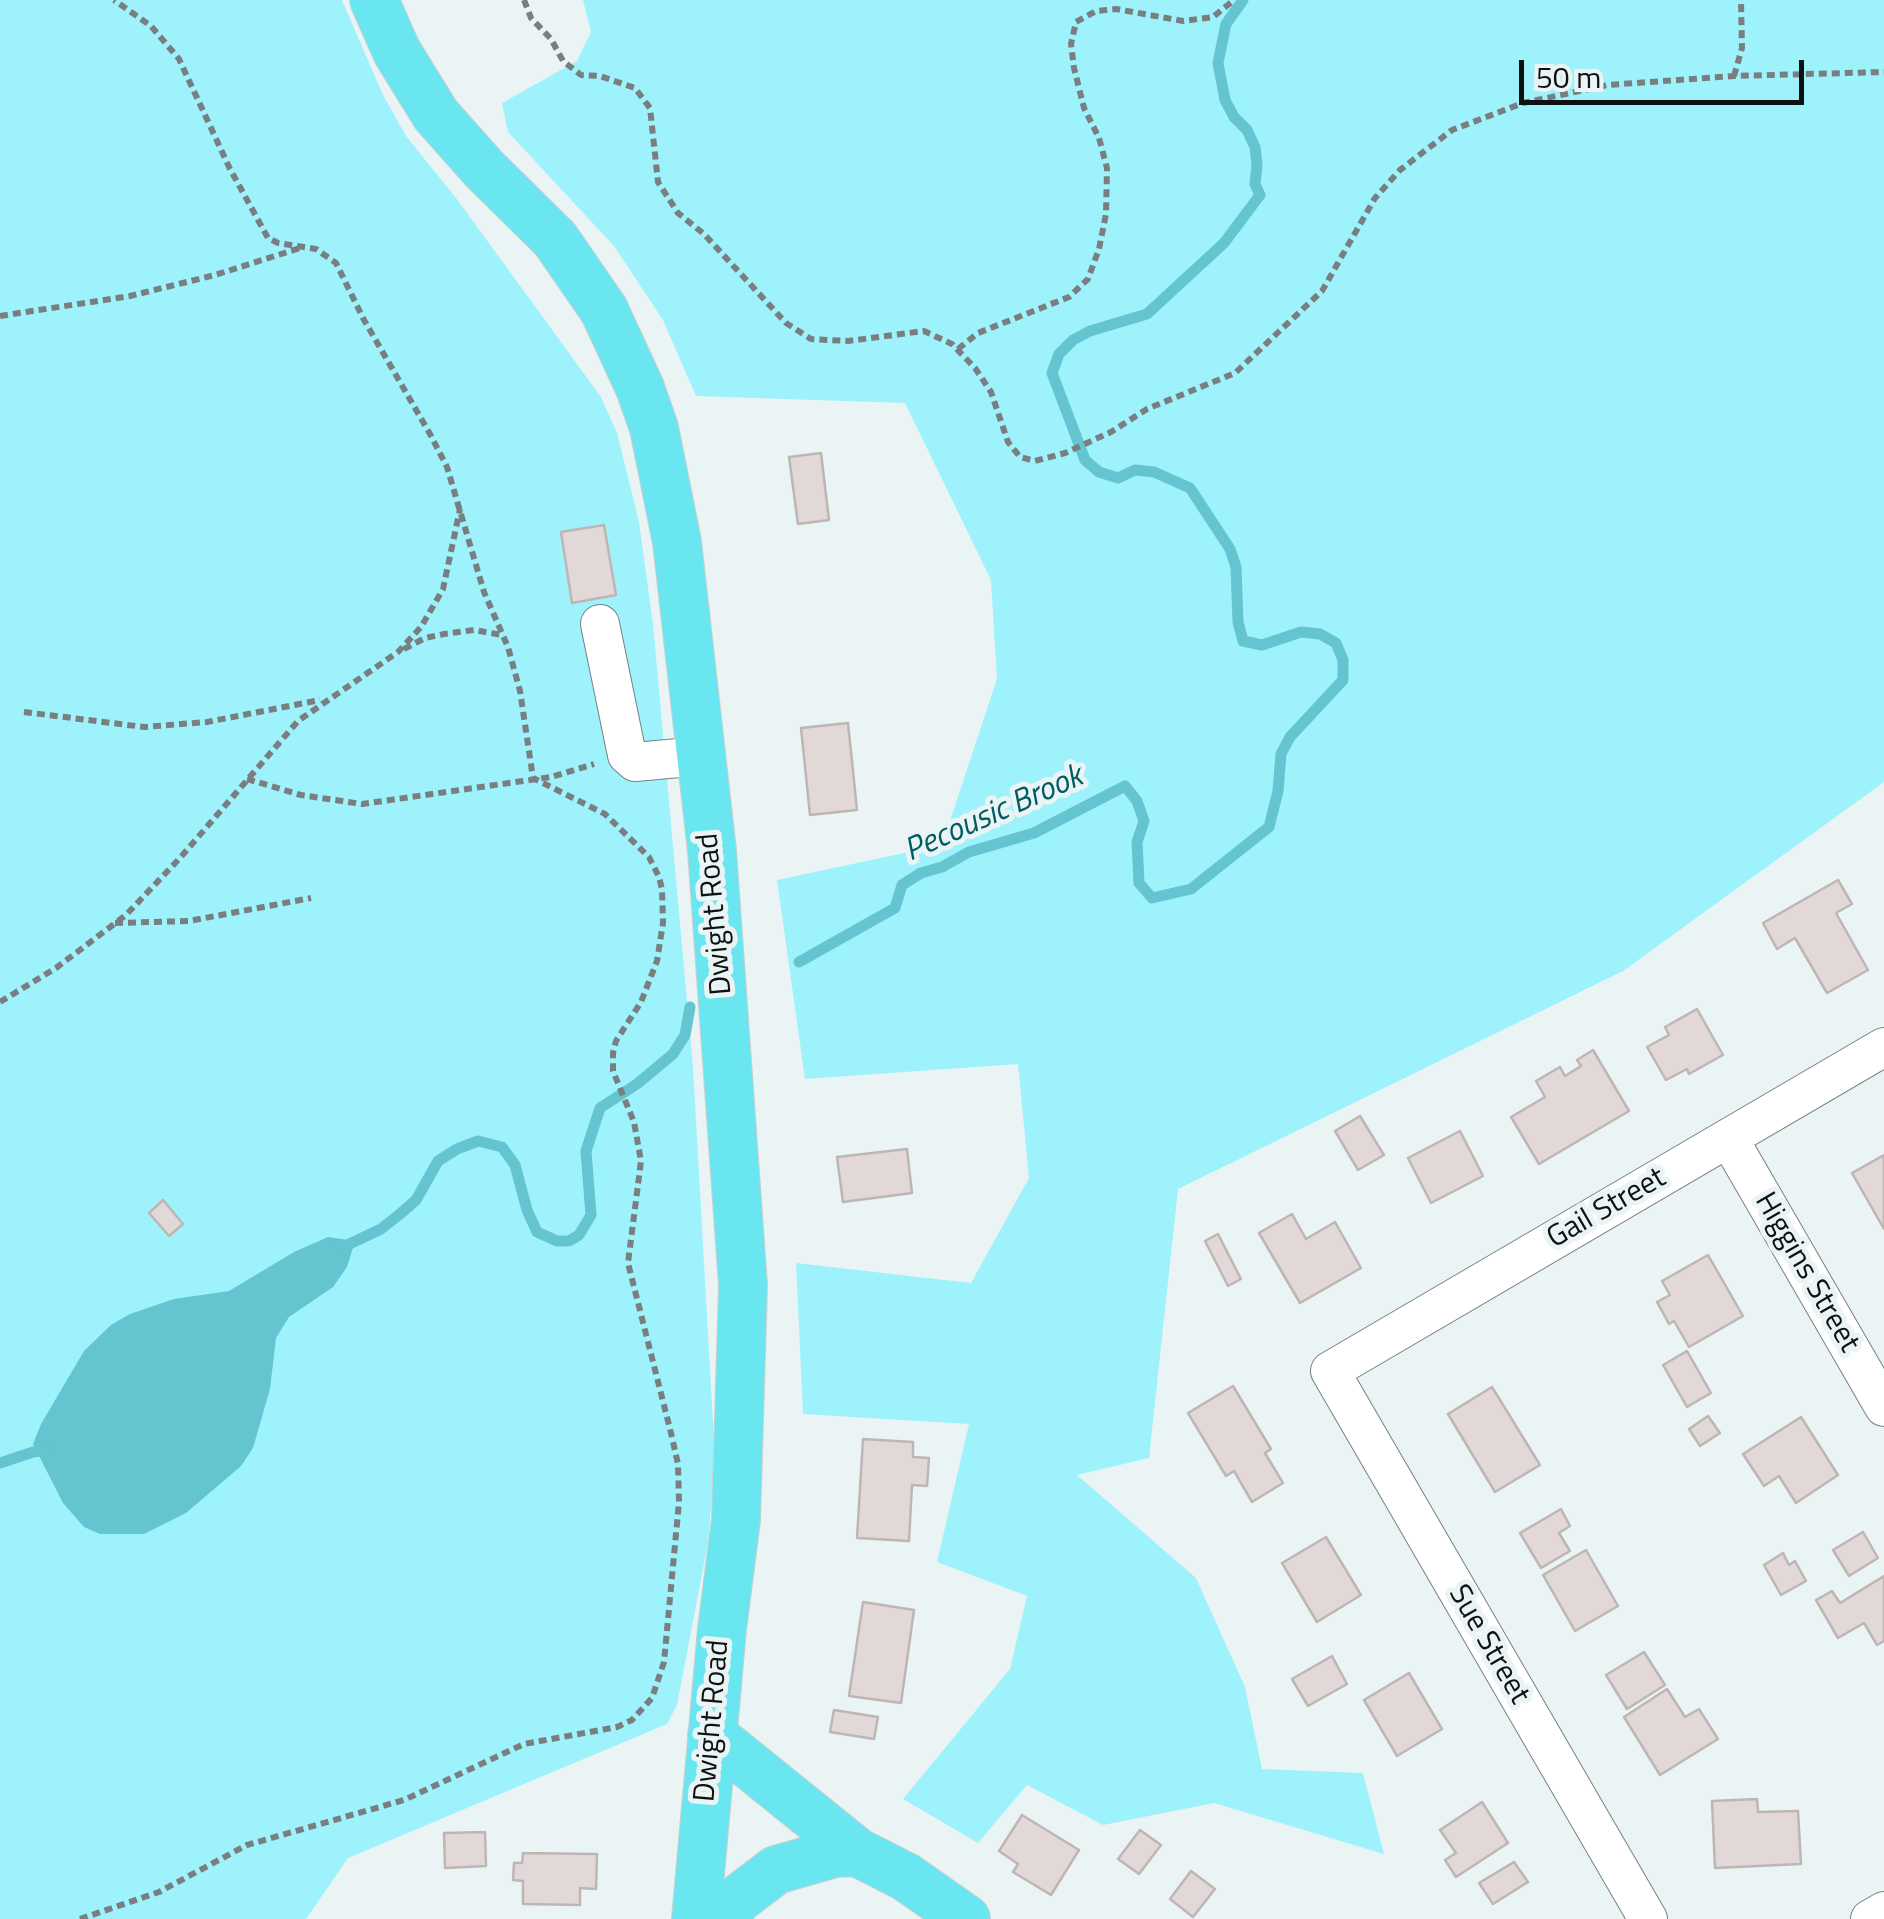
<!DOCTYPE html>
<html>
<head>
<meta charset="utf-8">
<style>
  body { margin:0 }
  #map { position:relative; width:1884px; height:1919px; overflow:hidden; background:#eaf4f5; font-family:"Titillium Web",sans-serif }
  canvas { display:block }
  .scale { position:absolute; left:1519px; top:60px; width:285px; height:45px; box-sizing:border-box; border:5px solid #0e1111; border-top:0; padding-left:12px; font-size:30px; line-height:35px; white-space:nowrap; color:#0e1111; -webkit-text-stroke:8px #eaf4f5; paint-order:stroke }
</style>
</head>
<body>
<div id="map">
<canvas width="1884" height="1919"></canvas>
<div class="scale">50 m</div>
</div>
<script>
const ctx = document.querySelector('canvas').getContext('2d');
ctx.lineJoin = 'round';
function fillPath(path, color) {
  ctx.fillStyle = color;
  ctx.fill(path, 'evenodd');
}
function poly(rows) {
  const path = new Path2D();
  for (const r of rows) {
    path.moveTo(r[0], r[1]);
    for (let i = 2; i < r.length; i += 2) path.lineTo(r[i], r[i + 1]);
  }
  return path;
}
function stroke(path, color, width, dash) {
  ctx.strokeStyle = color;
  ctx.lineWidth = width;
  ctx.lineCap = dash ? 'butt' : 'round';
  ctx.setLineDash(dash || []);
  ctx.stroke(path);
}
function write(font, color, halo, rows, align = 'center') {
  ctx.font = font + ' "Titillium Web",sans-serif';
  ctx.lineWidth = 10;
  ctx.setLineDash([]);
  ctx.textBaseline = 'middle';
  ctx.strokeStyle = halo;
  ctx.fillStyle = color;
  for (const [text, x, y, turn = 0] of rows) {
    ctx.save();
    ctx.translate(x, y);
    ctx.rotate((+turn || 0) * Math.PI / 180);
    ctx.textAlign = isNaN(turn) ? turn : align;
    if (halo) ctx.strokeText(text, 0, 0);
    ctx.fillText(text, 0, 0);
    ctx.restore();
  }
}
const green = poly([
  [0,0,342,0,382,93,406,136,456,198,601,397,617,433,639,522,653,624,693,1068,715,1458,708,1543,677,1705,667,1724,348,1858,306,1919,0,1919],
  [583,0,1884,0,1884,782,1623,971,1178,1189,1149,1458,1077,1475,1196,1578,1245,1687,1262,1769,1363,1773,1384,1854,1214,1803,1103,1825,1027,1785,978,1843,903,1799,1010,1669,1027,1596,937,1562,969,1424,803,1414,796,1263,971,1283,1029,1178,1018,1064,805,1079,777,880,942,845,997,679,991,580,905,403,696,396,663,320,614,246,508,132,502,103,577,61,591,32]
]);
const water = poly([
  [328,1237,355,1241,347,1267,333,1287,289,1317,276,1338,270,1389,253,1448,241,1466,186,1513,144,1534,100,1534,84,1527,63,1503,33,1444,41,1424,84,1351,111,1325,130,1314,174,1299,229,1291,294,1252]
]);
const stream = poly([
  [799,962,895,908,902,885,921,873,942,867,969,852,1034,833,1125,786,1137,801,1144,821,1137,842,1139,883,1152,898,1191,889,1269,827,1278,791,1281,754,1290,737,1343,680,1343,660,1336,643,1320,634,1301,632,1262,645,1243,641,1238,622,1236,567,1230,549,1190,488,1154,472,1135,470,1118,478,1099,472,1085,460,1052,373,1059,354,1073,340,1090,331,1147,314,1224,243,1260,195,1255,184,1257,165,1255,147,1247,130,1234,117,1225,100,1218,63,1226,24,1243,0],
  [341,1248,381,1229,400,1214,416,1200,438,1161,457,1149,478,1141,502,1147,515,1165,527,1210,537,1232,557,1241,569,1241,579,1235,591,1215,586,1151,600,1108,637,1084,673,1054,685,1035,690,1007],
  [0,1463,33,1452,49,1450]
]);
const building = poly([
  [821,453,829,520,798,524,789,457,821,453],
  [604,525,616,595,572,603,561,532,604,525],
  [848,723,857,810,810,815,801,728,848,723],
  [1838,880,1852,904,1836,913,1868,970,1827,993,1795,938,1777,949,1763,923,1838,880],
  [1697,1009,1723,1055,1689,1074,1687,1069,1666,1080,1647,1047,1669,1035,1665,1027,1697,1009],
  [1593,1050,1629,1111,1539,1164,1511,1117,1545,1097,1536,1081,1560,1067,1565,1076,1581,1066,1577,1060,1593,1050],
  [1360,1116,1384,1155,1358,1170,1335,1131,1360,1116],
  [1460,1131,1483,1176,1431,1203,1408,1158,1460,1131],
  [907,1149,912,1193,843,1202,837,1157,907,1149],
  [1884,1155,1884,1229,1852,1173,1884,1155],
  [163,1200,183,1224,169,1236,149,1213,163,1200],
  [1292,1214,1306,1239,1335,1222,1361,1268,1300,1303,1259,1233,1292,1214],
  [1218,1234,1241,1279,1228,1286,1205,1241,1218,1234],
  [1708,1255,1743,1316,1689,1347,1674,1321,1669,1324,1657,1302,1670,1295,1662,1281,1708,1255],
  [1687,1351,1711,1393,1687,1407,1663,1365,1687,1351],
  [1233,1386,1271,1449,1265,1453,1283,1483,1252,1502,1234,1471,1226,1476,1188,1413,1233,1386],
  [1492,1387,1540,1465,1495,1492,1448,1414,1492,1387],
  [1708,1416,1720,1433,1700,1446,1689,1429,1708,1416],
  [1801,1417,1838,1475,1796,1503,1779,1476,1764,1486,1743,1454,1801,1417],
  [863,1439,913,1442,913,1457,929,1458,927,1486,912,1485,909,1541,857,1538,863,1439],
  [1561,1509,1570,1526,1559,1533,1570,1551,1541,1568,1520,1533,1561,1509],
  [1863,1532,1878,1558,1849,1576,1833,1550,1863,1532],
  [1326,1537,1361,1595,1317,1622,1282,1563,1326,1537],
  [1586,1550,1618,1606,1575,1631,1543,1575,1586,1550],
  [1783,1553,1789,1565,1795,1561,1806,1581,1781,1595,1764,1565,1783,1553],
  [1884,1576,1884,1641,1877,1645,1864,1623,1838,1638,1816,1600,1832,1591,1840,1603,1884,1576],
  [863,1602,914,1610,901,1703,849,1696,863,1602],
  [1644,1652,1665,1685,1627,1709,1606,1675,1644,1652],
  [1332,1656,1347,1684,1308,1706,1292,1679,1332,1656],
  [1409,1673,1442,1729,1397,1756,1364,1700,1409,1673],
  [1667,1689,1685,1717,1699,1709,1718,1739,1660,1775,1624,1717,1667,1689],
  [834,1710,878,1717,874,1739,830,1732,834,1710],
  [1757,1799,1758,1812,1798,1811,1801,1864,1715,1868,1712,1801,1757,1799],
  [1482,1802,1508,1843,1456,1877,1445,1860,1456,1853,1440,1830,1482,1802],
  [1022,1815,1079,1850,1051,1895,1013,1872,1018,1864,999,1851,1022,1815],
  [1140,1830,1161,1845,1139,1874,1118,1859,1140,1830],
  [485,1832,486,1866,445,1868,444,1833,485,1832],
  [523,1853,597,1854,596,1889,580,1888,580,1905,523,1904,523,1881,513,1880,514,1863,522,1863,523,1853],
  [1514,1862,1528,1882,1493,1904,1479,1883,1514,1862],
  [1191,1871,1215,1889,1193,1917,1170,1899,1191,1871]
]);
const path = poly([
  [524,0,531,18,551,39,563,61,581,75,600,76,635,88,650,108,658,182,678,213,704,234,786,323,811,339,848,341,924,331,952,344,975,368,991,392,1008,442,1020,457,1035,461,1065,453,1111,432,1147,409,1235,373,1322,291,1375,198,1400,170,1452,130,1523,103,1608,85,1734,76,1884,72],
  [1734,76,1742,48,1741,0],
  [0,316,130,296,215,275,300,248],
  [958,349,978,333,1069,297,1088,279,1099,249,1106,214,1107,168,1099,138,1084,108,1074,68,1071,44,1076,22,1096,11,1116,9,1183,21,1213,17,1234,0],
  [404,649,425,638,444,634,474,630,502,635],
  [24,712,144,727,207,722,320,700],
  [247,779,301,795,362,804,551,777,594,764],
  [115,923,189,921,311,898],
  [0,1002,56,968,126,915,180,858,298,721,398,652,421,627,443,589,460,509],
  [80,1919,159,1892,247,1845,404,1800,524,1744,617,1727,632,1720,652,1698,664,1662,679,1502,678,1464,671,1433,628,1263,641,1161,634,1122,613,1071,613,1053,616,1041,641,1002,657,961,663,923,662,889,659,877,649,857,605,814,533,778,520,691,508,647,484,592,447,467,430,434,364,320,336,263,316,249,278,243,268,238,230,169,179,59,151,26,114,0]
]);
const minor = poly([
  [600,624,627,755,635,762,701,756],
  [1729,1139,1884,1407],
  [1648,1919,1330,1371,1884,1047],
  [1870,1919,1884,1911]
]);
const major = poly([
  [374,0,397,52,436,115,484,169,555,239,604,310,640,388,654,428,677,542,712,851,743,1285,736,1520,722,1629,696,1919],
  [712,1735,857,1852],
  [721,1919,738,1899,776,1870,835,1853,857,1852,906,1877,966,1919]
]);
const streetNames = [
  ["Dwight Road",716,914,-95],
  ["Gail Street",1607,1209,-30],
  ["Higgins Street",1806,1273,60],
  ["Sue Street",1488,1645,60],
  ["Dwight Road",713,1721,-85]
];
const waterNames = [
  ["Pecousic Brook",994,815,-24]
];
fillPath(green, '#9ef2fc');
fillPath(water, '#64c5d0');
stroke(stream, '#64c5d0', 11);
fillPath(building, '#e1d8d7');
stroke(building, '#beb6b5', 2.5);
stroke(minor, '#778081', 40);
stroke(major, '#cfcfcf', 50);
stroke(path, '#797f80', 6, [8, 5]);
stroke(minor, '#fff', 38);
stroke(major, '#6ae6f1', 48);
write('30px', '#0e1111', '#eaf4f5', streetNames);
write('italic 32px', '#005b63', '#eaf4f5', waterNames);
</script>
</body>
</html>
